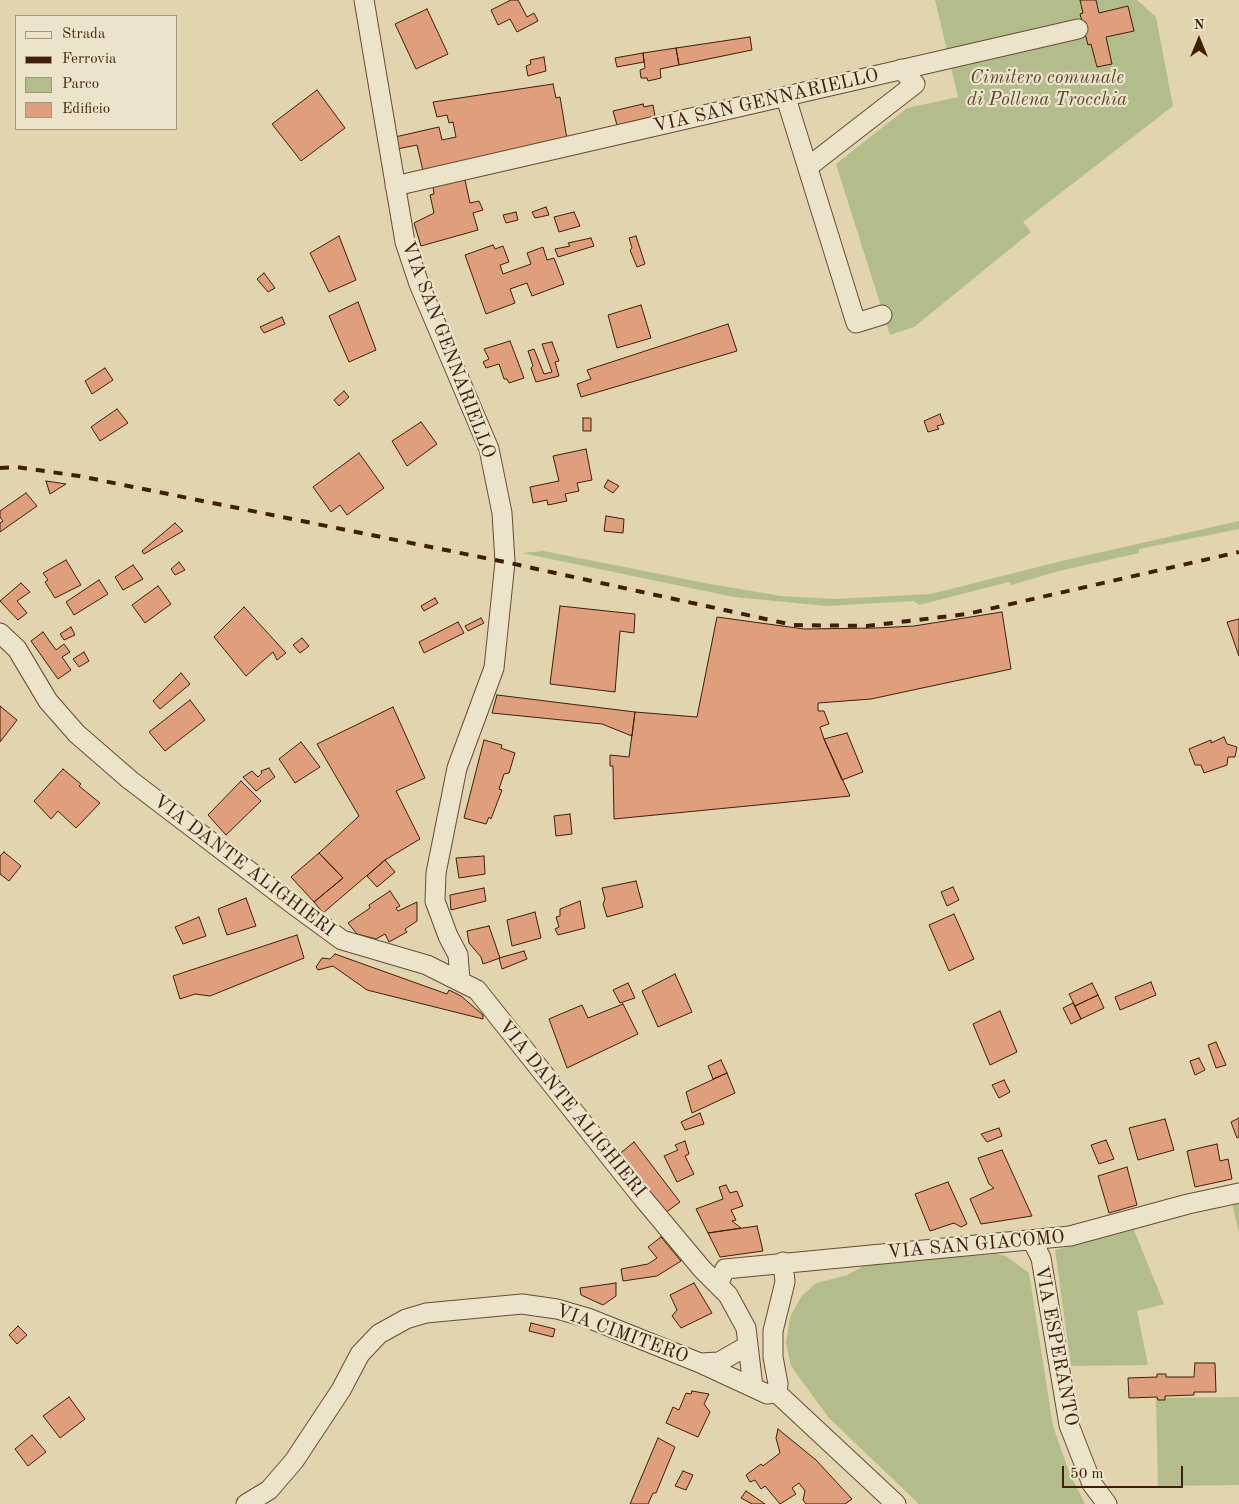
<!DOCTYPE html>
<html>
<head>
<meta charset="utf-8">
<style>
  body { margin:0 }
  #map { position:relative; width:1239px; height:1504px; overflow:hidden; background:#e2d4af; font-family:"Old Standard TT",serif }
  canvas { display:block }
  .legend { position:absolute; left:15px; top:15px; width:162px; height:115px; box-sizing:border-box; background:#ece3cb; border:1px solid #a7957e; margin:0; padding:6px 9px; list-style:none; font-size:15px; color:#3f1f0b }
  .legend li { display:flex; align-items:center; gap:10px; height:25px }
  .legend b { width:25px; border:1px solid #a7957e }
  .north { position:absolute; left:1174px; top:15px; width:50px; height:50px; -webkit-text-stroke:4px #ece3cb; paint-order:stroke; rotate:0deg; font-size:14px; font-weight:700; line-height:20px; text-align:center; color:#3f1f0b }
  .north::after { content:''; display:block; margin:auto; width:18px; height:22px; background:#3f1f0b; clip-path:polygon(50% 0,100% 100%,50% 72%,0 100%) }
  .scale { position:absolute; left:1062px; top:1466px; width:121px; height:22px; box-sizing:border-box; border:2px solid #3f1f0b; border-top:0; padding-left:6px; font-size:15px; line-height:18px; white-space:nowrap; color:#3f1f0b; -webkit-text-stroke:4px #ece3cb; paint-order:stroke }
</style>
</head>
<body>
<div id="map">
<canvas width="1239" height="1504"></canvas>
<ul class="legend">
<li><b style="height:6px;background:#ece3cb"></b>Strada</li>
<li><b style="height:6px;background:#3f1f0b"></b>Ferrovia</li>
<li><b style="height:14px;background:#b2bd8b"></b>Parco</li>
<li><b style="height:14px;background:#df9f7c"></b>Edificio</li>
</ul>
<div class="north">N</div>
<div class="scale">50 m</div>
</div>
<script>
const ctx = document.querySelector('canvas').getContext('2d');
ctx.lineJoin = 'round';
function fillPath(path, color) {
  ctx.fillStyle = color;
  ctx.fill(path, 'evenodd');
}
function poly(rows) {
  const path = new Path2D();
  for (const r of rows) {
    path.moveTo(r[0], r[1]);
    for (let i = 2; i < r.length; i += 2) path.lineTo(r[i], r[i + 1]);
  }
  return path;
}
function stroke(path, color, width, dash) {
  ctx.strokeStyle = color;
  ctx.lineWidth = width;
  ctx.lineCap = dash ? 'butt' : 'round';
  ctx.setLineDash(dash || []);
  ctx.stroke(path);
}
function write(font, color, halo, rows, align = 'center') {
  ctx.font = font + ' "Old Standard TT",serif';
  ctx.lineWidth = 4.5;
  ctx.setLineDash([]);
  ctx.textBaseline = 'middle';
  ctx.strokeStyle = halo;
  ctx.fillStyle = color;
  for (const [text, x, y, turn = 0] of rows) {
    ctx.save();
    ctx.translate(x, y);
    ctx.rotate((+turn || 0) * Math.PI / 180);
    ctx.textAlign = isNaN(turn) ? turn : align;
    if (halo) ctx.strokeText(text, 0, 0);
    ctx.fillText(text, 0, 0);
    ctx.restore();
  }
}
const green = poly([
  [935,0,1137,0,1156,17,1173,106,1023,222,1031,232,914,327,890,335,836,164,907,108,958,97],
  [1239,521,1239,529,1139,549,1139,553,1059,571,1011,585,1009,582,919,605,914,601,827,606,734,597,522,553,543,551,710,584,781,596,834,599,931,594,1062,561],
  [1239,1202,1239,1233,1232,1203],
  [1134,1230,1164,1304,1137,1311,1148,1365,1071,1366,1055,1250],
  [997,1254,1006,1256,1029,1273,1053,1426,1070,1474,1085,1504,919,1504,829,1418,791,1366,786,1343,790,1317,801,1297,816,1283,845,1276,869,1263],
  [1239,1397,1239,1485,1158,1486,1156,1398]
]);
const building = poly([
  [511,0,518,0,527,17,534,13,538,21,517,32,510,19,498,25,491,10,511,0],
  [1080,0,1096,0,1099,13,1128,6,1134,31,1106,37,1112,64,1097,67,1091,44,1088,45,1080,14,1083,13,1080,0],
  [427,9,448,54,416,69,395,24,427,9],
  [750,37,752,50,679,65,676,48,750,37],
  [676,48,679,65,660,69,661,78,648,81,647,78,641,78,640,70,645,68,643,53,676,48],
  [643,53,644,62,617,67,615,58,643,53],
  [544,57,546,71,528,76,526,66,531,64,530,60,544,57],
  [553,84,556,98,560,97,567,139,423,171,417,145,397,149,395,137,439,127,442,140,456,137,453,122,449,123,447,115,437,117,433,102,553,84],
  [317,90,345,128,301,161,272,124,317,90],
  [643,104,644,107,653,105,655,116,617,125,613,111,643,104],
  [465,180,470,203,479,201,483,210,473,213,478,230,421,246,414,223,434,213,430,195,434,194,433,186,465,180],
  [546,207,549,215,535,218,532,212,546,207],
  [516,212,518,220,506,223,503,215,516,212],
  [574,212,580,226,559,232,554,217,574,212],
  [339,236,356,280,329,292,310,253,339,236],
  [636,236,645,264,637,267,630,250,632,248,629,238,636,236],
  [591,238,594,246,558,257,555,249,570,246,568,243,591,238],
  [493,245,495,249,503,246,509,262,500,265,503,274,531,264,527,253,543,247,547,260,554,258,564,284,532,296,527,283,510,289,515,303,486,314,465,255,493,245],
  [264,273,275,288,268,292,257,279,264,273],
  [358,302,376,350,349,362,329,316,358,302],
  [641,305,651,338,617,348,608,315,641,305],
  [282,317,285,324,264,333,260,327,282,317],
  [728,324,737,351,581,397,577,384,591,379,587,370,728,324],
  [510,341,524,378,509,383,507,379,504,379,499,364,486,368,483,362,489,359,484,349,510,341],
  [552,342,559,361,555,362,559,376,536,382,531,368,533,366,528,351,534,349,544,374,552,372,542,344,552,342],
  [105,368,113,380,92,394,85,381,105,368],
  [344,391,349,397,339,406,334,400,344,391],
  [117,409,128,423,100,441,91,427,117,409],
  [940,414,944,424,937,426,939,429,928,432,924,421,940,414],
  [583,418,591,418,591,431,583,431,583,418],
  [421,422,437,444,407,466,392,441,421,422],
  [586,449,592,480,577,483,579,491,565,494,567,501,548,505,547,500,533,503,530,487,559,481,553,456,586,449],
  [359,453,384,488,347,515,340,505,331,512,313,487,359,453],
  [608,480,619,486,613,493,604,487,608,480],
  [46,481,66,484,50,494,46,481],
  [26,493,37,506,0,532,0,523,3,521,0,517,0,511,26,493],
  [606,516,624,519,623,533,604,531,606,516],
  [175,523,183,531,144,554,142,551,175,523],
  [66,560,81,585,55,598,45,582,48,580,43,573,66,560],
  [179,562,185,570,175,575,171,569,179,562],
  [133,565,143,579,123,590,115,577,133,565],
  [99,580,108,594,74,615,66,602,99,580],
  [21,583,30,592,17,601,27,613,18,620,0,601,21,583],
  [158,586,171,604,145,623,132,605,158,586],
  [435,598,438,603,424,611,421,606,435,598],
  [560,606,635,614,634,633,620,631,615,692,550,684,560,606],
  [244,607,286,653,277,660,273,652,246,676,214,637,244,607],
  [1002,612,1011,669,871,699,818,703,818,711,824,711,829,724,820,727,824,739,850,796,614,819,613,766,610,766,610,755,629,757,635,712,697,717,717,617,804,629,876,628,914,626,1002,612],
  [481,618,484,623,468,631,465,626,481,618],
  [1239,619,1239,656,1227,622,1239,619],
  [458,622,464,633,424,653,419,642,458,622],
  [71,627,75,635,64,640,60,634,71,627],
  [43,632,56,650,64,644,70,652,62,657,71,670,58,679,31,641,43,632],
  [302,638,309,646,300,653,293,645,302,638],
  [84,652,89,661,79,667,73,659,84,652],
  [181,673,190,684,160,709,153,701,181,673],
  [497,695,635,712,632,736,602,724,492,713,497,695],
  [190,700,205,720,165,751,149,732,190,700],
  [0,706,17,720,0,742,0,706],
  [393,707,425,778,396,791,420,839,385,860,323,913,314,902,343,878,319,853,359,816,317,744,393,707],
  [847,733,863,772,842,780,824,739,847,733],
  [1224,737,1227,744,1237,747,1235,757,1228,757,1227,765,1204,773,1201,765,1195,765,1189,749,1211,740,1211,743,1224,737],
  [484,740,502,745,501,748,515,753,509,773,504,774,499,789,502,790,491,819,489,817,486,824,464,818,484,740],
  [301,742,320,767,295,783,279,759,301,742],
  [269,768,275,777,256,791,243,777,252,771,258,777,262,773,261,771,269,768],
  [63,769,81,784,79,786,100,803,76,828,58,811,51,819,34,801,63,769],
  [241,781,261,801,226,835,208,815,241,781],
  [570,814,572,834,556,836,554,816,570,814],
  [4,852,21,866,9,881,0,874,0,856,4,852],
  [319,853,343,878,314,902,291,877,319,853],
  [484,856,485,874,459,878,456,858,484,856],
  [385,860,395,872,377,887,367,876,385,860],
  [636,881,643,907,607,917,603,904,605,899,602,888,636,881],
  [953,887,959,900,947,906,941,892,953,887],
  [484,888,486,901,451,910,450,895,484,888],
  [390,891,400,906,396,908,398,911,417,902,417,921,405,929,407,932,389,942,385,934,376,939,357,934,348,923,370,908,369,905,390,891],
  [246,898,256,926,227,935,218,909,246,898],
  [580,901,585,928,558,935,555,929,559,927,556,917,560,916,560,909,580,901],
  [535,912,541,938,512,946,507,920,535,912],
  [954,914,974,959,949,971,929,925,954,914],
  [199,917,206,936,183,944,175,927,199,917],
  [489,926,500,958,483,964,481,957,469,943,467,931,489,926],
  [297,935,304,958,210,996,195,994,180,999,173,976,297,935],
  [524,951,527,959,502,969,499,958,524,951],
  [335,954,447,994,449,990,461,996,483,1015,483,1019,367,990,333,966,318,970,316,967,322,958,330,959,335,954],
  [675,974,692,1012,658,1027,642,991,675,974],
  [1151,982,1156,995,1120,1010,1115,997,1151,982],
  [628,983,635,998,620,1003,613,990,628,983],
  [1092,983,1098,995,1075,1006,1069,994,1092,983],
  [1098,995,1104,1008,1081,1019,1075,1006,1098,995],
  [1073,1003,1081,1019,1071,1024,1063,1008,1073,1003],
  [623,1004,638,1034,567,1068,549,1019,582,1005,588,1018,623,1004],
  [1000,1011,1017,1052,990,1065,973,1024,1000,1011],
  [1216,1042,1226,1065,1216,1068,1208,1045,1216,1042],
  [1199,1058,1205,1070,1195,1075,1190,1061,1199,1058],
  [721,1060,727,1073,713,1079,708,1066,721,1060],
  [727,1073,735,1093,692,1113,686,1092,727,1073],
  [1004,1080,1010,1092,999,1098,992,1085,1004,1080],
  [700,1113,704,1124,685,1130,681,1122,700,1113],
  [1239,1118,1239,1137,1237,1138,1231,1122,1239,1118],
  [1165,1119,1174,1150,1138,1160,1129,1128,1165,1119],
  [999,1128,1002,1136,987,1142,981,1134,999,1128],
  [1106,1140,1114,1159,1099,1164,1091,1145,1106,1140],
  [685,1141,689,1154,685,1156,694,1174,677,1182,664,1156,678,1150,675,1145,685,1141],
  [634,1142,680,1202,665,1213,617,1156,634,1142],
  [1217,1144,1220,1161,1228,1159,1232,1179,1195,1187,1187,1151,1217,1144],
  [1002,1150,1032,1216,981,1224,970,1199,994,1188,989,1184,978,1158,1002,1150],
  [1127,1167,1137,1205,1109,1213,1098,1176,1127,1167],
  [948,1182,967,1224,961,1227,954,1223,930,1231,915,1194,948,1182],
  [726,1185,730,1193,737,1191,743,1206,731,1210,736,1220,732,1221,741,1228,708,1233,696,1209,723,1199,719,1187,726,1185],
  [757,1226,763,1251,720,1257,708,1233,757,1226],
  [661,1237,681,1261,657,1276,623,1281,621,1269,648,1264,657,1258,648,1247,661,1237],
  [616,1283,616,1296,603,1305,581,1295,580,1288,616,1283],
  [694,1283,712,1313,681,1328,672,1316,677,1310,670,1295,694,1283],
  [531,1323,555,1329,553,1337,529,1331,531,1323],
  [18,1326,27,1335,17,1344,9,1335,18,1326],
  [1195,1363,1215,1363,1216,1392,1194,1392,1194,1395,1165,1396,1165,1400,1158,1400,1157,1397,1129,1398,1128,1378,1157,1377,1157,1374,1166,1374,1166,1377,1194,1377,1195,1363],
  [692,1391,709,1394,704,1404,710,1412,698,1437,666,1423,673,1407,679,1410,686,1393,691,1394,692,1391],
  [69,1397,85,1419,60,1438,43,1416,69,1397],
  [778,1429,816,1460,852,1499,845,1504,806,1504,803,1500,805,1491,799,1483,792,1488,796,1494,780,1504,765,1486,761,1489,755,1480,750,1482,746,1475,761,1464,763,1466,780,1453,776,1438,778,1429],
  [32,1435,46,1452,28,1466,15,1449,32,1435],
  [658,1438,675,1447,656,1493,653,1493,648,1504,630,1504,658,1438],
  [683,1471,693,1475,686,1490,675,1486,683,1471],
  [746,1491,765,1504,752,1504,741,1498,746,1491]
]);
const minor = poly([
  [364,0,405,242,419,284,489,449,502,513,505,562,494,668,457,768,436,873,435,901,448,936,458,955,460,980],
  [786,98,856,323,882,315],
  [808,167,915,84,901,69],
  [395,186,1078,29],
  [0,633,17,649,48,701,77,734,130,780,294,905,342,940,427,965,477,990,641,1196,702,1269,728,1295,746,1328,753,1387],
  [1032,1240,1041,1258,1069,1425,1092,1484,1107,1504],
  [718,1285,725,1269,1070,1236,1188,1204,1239,1193],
  [700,1363,719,1362,747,1346],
  [777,1393,778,1384,773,1357,773,1331,785,1282,783,1262],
  [246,1504,269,1490,294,1461,341,1390,360,1354,379,1334,406,1319,426,1313,522,1304,557,1309,588,1318,700,1363,767,1394,777,1393,896,1504]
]);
const rail = poly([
  [0,468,16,467,79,476,505,562,793,625,867,626,967,614,1239,552]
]);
const parkNames = [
  ["Cimitero comunale",1047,78],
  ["di Pollena Trocchia",1047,100]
];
const streetNames = [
  ["VIA SAN GENNARIELLO",766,101,-13],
  ["VIA SAN GENNARIELLO",448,350,69],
  ["VIA DANTE ALIGHIERI",244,866,37],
  ["VIA DANTE ALIGHIERI",572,1109,51],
  ["VIA SAN GIACOMO",976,1245,-5],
  ["VIA CIMITERO",622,1334,20],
  ["VIA ESPERANTO",1056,1346,79]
];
fillPath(green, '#b2bd8b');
fillPath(building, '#df9f7c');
stroke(building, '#3f1f0b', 1);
stroke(minor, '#684c34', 21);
stroke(minor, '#ece3cb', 19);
stroke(rail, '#3f1f0b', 4, [9, 9]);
write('italic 19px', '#5c462b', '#ece3cb', parkNames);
write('19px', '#3f1f0b', '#ece3cb', streetNames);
</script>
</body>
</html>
